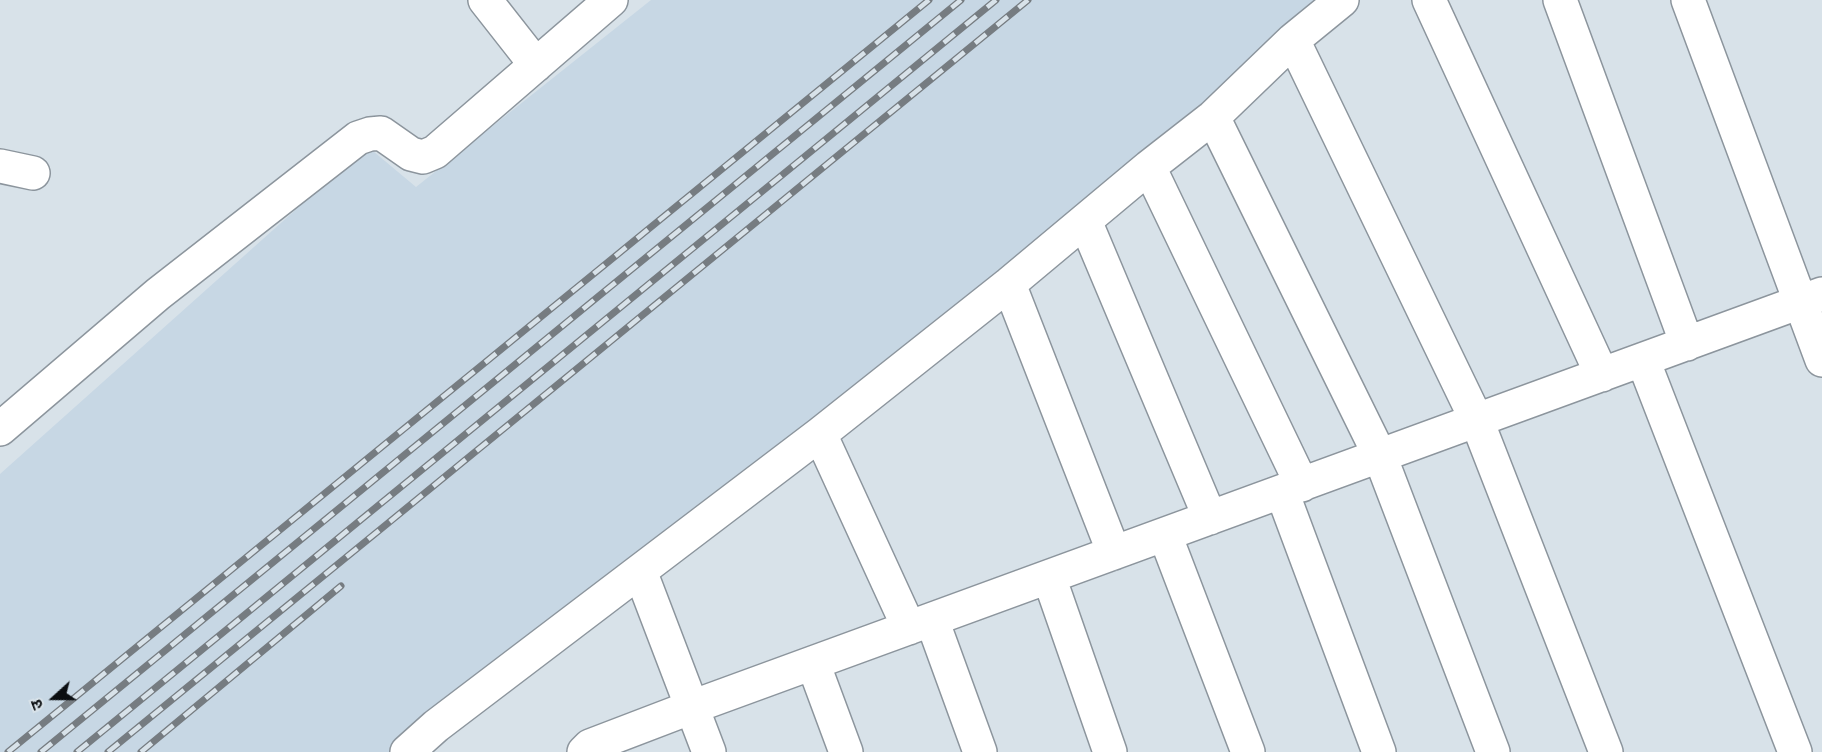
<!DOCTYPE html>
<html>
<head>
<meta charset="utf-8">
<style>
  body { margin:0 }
  #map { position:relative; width:1822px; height:752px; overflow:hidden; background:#d8e2e9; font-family:"DejaVu Sans","Noto Sans Devanagari",sans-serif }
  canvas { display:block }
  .north { position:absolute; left:24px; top:668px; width:60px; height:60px; -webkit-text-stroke:4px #d8e2e9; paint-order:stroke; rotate:249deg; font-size:16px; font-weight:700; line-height:24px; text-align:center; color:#0b0e11 }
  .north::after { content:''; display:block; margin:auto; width:21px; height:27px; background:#0b0e11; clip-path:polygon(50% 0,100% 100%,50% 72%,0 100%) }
</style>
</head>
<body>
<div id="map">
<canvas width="1822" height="752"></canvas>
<div class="north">उ</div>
</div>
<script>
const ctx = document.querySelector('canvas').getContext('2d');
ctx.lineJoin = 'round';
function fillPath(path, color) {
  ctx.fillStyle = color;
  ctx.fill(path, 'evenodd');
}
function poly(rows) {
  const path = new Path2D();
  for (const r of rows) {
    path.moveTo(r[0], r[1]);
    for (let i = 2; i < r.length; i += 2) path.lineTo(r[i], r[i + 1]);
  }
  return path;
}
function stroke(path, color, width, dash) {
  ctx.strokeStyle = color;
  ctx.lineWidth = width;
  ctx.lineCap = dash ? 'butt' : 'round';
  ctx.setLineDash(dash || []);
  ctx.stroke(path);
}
const built = poly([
  [651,0,1327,0,417,752,0,752,0,474,367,146,416,187]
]);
const minor = poly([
  [485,0,536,65],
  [1429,0,1602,375],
  [1560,0,1687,344],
  [1688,0,1822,360],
  [1293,40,1477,421,1606,752],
  [1213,117,1380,456,1493,752],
  [0,166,33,173],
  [1149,167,1302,485],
  [1085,221,1210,518],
  [1009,284,1114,553],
  [1643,360,1795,752],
  [0,429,158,294,358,138,370,134,381,133,411,154,423,157,435,152,611,0],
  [820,434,909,628],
  [1282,492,1379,752],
  [1165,535,1248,752],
  [640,571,709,752],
  [1049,577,1110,752],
  [932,620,980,752],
  [813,663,846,752],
  [407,752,436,726,820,434,1009,284,1149,167,1213,117,1293,40,1342,0],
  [584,752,590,746,692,707,1822,294]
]);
const rail = poly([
  [8,752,929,0],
  [41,752,961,0],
  [77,752,996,0],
  [108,752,1028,0],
  [141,752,341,586]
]);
fillPath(built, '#c7d7e4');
stroke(minor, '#8c959d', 36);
stroke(minor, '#fff', 33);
stroke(rail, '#767c81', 7);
stroke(rail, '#d8e2e9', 4.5, [14]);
</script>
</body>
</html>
